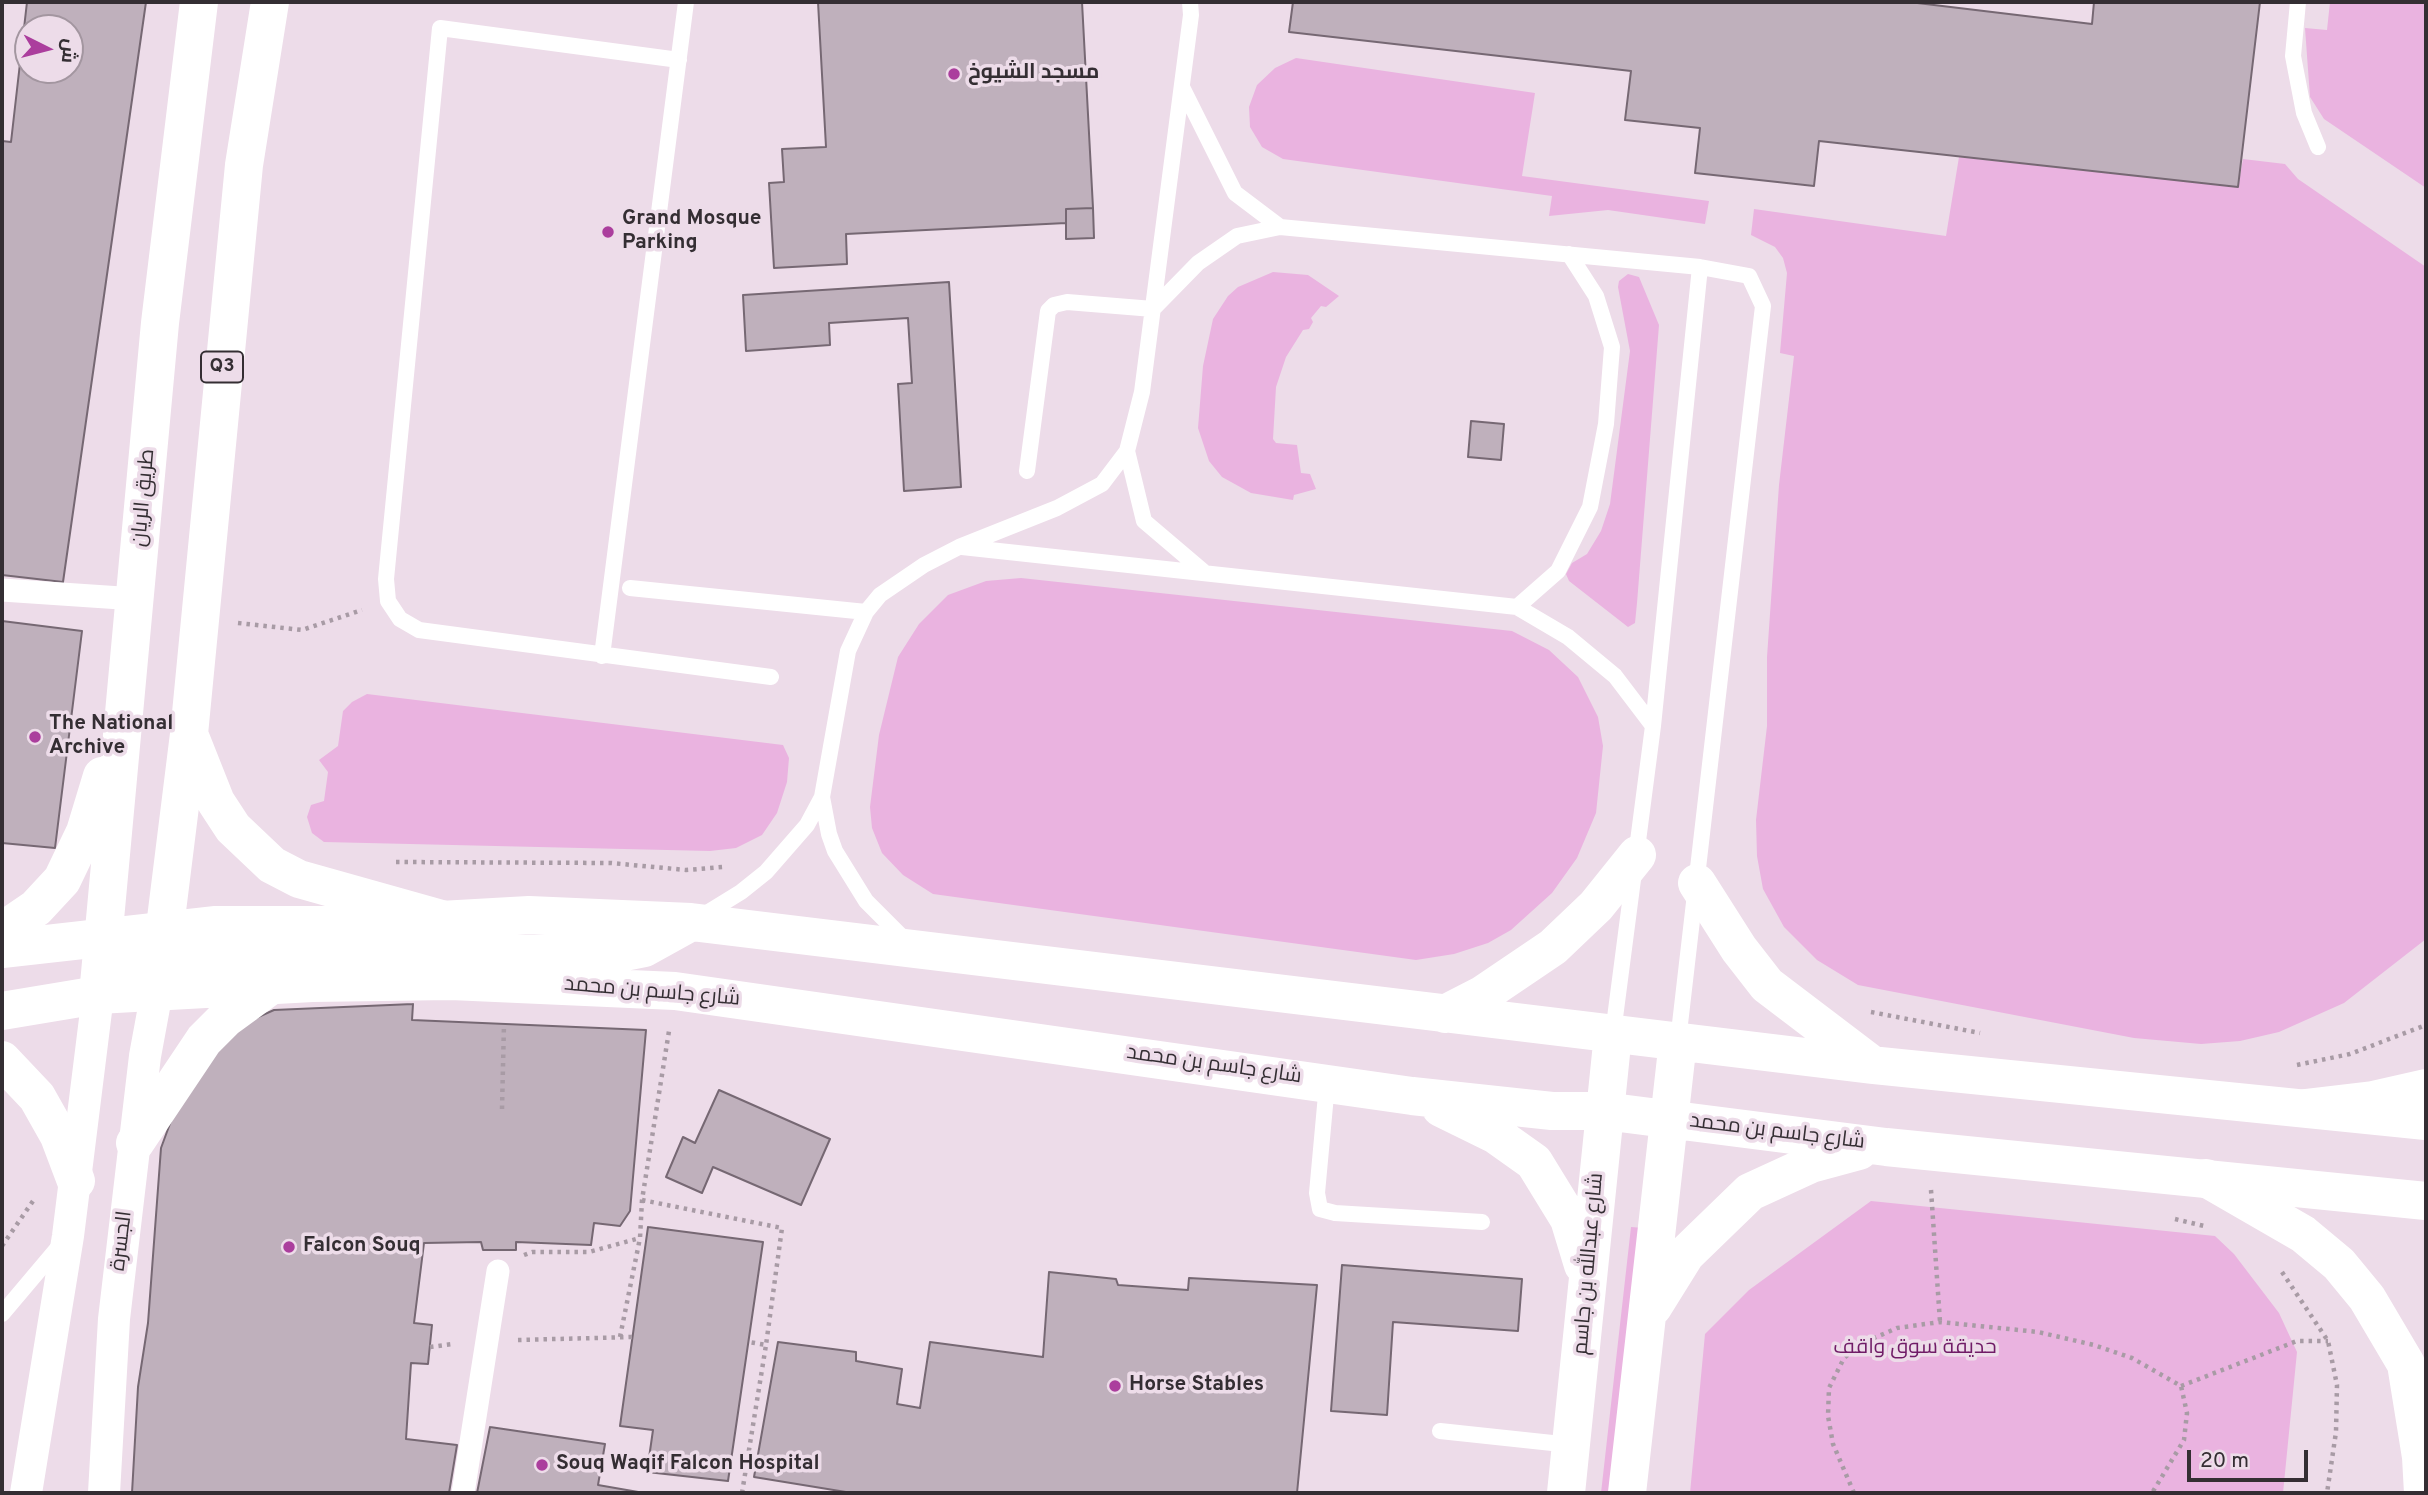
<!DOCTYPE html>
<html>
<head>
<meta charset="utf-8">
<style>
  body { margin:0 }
  #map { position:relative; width:2428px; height:1495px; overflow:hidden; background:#eddce9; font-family:Overpass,Cairo,sans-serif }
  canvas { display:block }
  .frame { position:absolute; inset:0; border:4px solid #342e33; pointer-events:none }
  .north { position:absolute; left:14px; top:14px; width:70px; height:70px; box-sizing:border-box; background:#eddce9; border:2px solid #a396a0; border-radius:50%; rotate:96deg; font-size:19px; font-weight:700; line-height:28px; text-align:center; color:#342e33 }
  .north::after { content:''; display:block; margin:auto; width:24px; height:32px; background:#ab3e9d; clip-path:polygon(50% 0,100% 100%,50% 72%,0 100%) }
  .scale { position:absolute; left:2187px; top:1450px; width:121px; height:32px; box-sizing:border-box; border:4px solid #342e33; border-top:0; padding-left:9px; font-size:21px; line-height:24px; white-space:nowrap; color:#342e33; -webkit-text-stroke:5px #eddce9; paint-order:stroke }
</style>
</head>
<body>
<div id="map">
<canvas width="2428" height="1495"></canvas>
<div class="frame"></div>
<div class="north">ش</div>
<div class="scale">20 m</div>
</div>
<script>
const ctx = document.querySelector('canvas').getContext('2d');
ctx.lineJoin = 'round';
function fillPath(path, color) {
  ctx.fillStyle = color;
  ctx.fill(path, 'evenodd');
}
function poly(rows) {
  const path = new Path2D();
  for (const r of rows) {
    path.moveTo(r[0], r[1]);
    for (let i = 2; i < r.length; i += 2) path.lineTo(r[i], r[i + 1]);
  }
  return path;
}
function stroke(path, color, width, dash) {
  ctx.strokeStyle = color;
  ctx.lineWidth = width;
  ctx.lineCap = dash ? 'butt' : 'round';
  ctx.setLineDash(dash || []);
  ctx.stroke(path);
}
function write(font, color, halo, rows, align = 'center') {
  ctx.font = font + ' Overpass,Cairo,sans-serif';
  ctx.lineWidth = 7;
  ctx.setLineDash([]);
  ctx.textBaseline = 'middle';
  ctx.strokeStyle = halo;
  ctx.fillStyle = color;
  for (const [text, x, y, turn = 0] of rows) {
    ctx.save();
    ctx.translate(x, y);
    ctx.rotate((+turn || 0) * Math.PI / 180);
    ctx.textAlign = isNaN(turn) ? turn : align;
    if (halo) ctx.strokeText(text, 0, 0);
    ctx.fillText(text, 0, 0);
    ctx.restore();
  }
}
const green = poly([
  [2330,2,2426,2,2426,188,2324,119,2310,97,2305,28,2327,30],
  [1296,58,1535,93,1522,176,1709,201,1705,224,1608,210,1549,216,1552,196,1283,159,1262,147,1250,127,1249,107,1257,85,1275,68],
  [1959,157,2238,187,2243,159,2285,164,2298,179,2426,267,2426,939,2344,1003,2279,1032,2240,1041,2201,1044,2134,1038,1858,985,1817,960,1784,927,1763,889,1757,856,1756,820,1767,726,1767,657,1779,485,1794,356,1780,353,1787,273,1783,258,1775,247,1751,235,1754,209,1946,236],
  [1273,272,1308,275,1339,296,1326,307,1321,306,1311,318,1313,322,1309,329,1303,330,1286,357,1276,387,1273,439,1276,443,1297,445,1301,473,1310,474,1316,489,1294,495,1293,500,1251,493,1222,477,1209,461,1198,428,1203,366,1213,319,1228,296,1238,287],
  [1628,274,1639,277,1659,325,1637,603,1635,623,1628,627,1569,581,1566,574,1572,563,1587,554,1601,531,1610,504,1630,351,1618,287,1619,281],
  [1021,578,1512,631,1549,650,1578,677,1598,717,1603,746,1596,813,1577,858,1552,893,1511,930,1488,943,1454,954,1416,960,933,894,903,875,882,853,872,828,870,807,879,735,898,657,919,624,948,595,986,581],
  [367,694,783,745,789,758,787,782,777,813,762,835,736,848,710,851,324,842,312,833,307,817,311,805,324,801,328,772,319,760,338,746,343,711,352,702],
  [1871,1201,2215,1236,2234,1254,2279,1313,2297,1352,2283,1493,1690,1493,1705,1334,1749,1290],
  [1631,1227,1644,1228,1614,1493,1601,1493]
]);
const building = poly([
  [27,2,146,2,63,582,2,575,2,141,11,142,27,2],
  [28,28,70,28,70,70,28,70,28,28],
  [818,2,1082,2,1093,208,1066,209,1066,223,846,234,847,264,774,268,769,183,784,182,782,149,826,147,818,2],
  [1293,2,1909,2,2092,24,2094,2,2260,2,2238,187,1819,141,1814,186,1695,173,1700,128,1625,120,1631,71,1289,32,1293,2],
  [1093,208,1094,238,1066,239,1066,209,1093,208],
  [949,282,961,487,904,491,898,384,912,383,908,318,829,323,830,345,746,351,743,295,949,282],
  [1471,421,1504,424,1501,460,1468,457,1471,421],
  [2,621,82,631,55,848,2,843,2,621],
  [413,1004,412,1020,646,1030,630,1211,620,1226,594,1223,591,1245,516,1242,516,1250,483,1250,481,1242,424,1243,414,1323,432,1325,428,1364,411,1363,406,1439,457,1445,449,1493,132,1493,138,1387,148,1323,161,1148,182,1091,240,1025,274,1010,413,1004],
  [719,1090,830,1139,801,1205,713,1167,702,1193,666,1177,683,1137,695,1143,719,1090],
  [648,1227,763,1242,728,1481,647,1472,653,1430,620,1426,648,1227],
  [1342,1265,1522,1279,1518,1331,1393,1322,1387,1415,1331,1411,1342,1265],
  [1049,1272,1116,1279,1118,1285,1188,1290,1189,1278,1317,1285,1297,1493,852,1493,754,1477,778,1342,856,1352,856,1361,902,1369,897,1404,920,1408,930,1342,1043,1357,1049,1272],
  [490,1427,605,1444,598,1485,644,1493,477,1493,490,1427]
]);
const path = poly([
  [238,623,302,630,362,610],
  [396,862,611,863,686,870,723,867],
  [1871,1012,1980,1033],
  [2297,1065,2350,1054,2426,1025],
  [502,1109,504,1024],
  [1931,1190,1940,1322],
  [642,1200,782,1228,766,1345,749,1342],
  [2175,1219,2204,1226],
  [2,1246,33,1201],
  [524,1255,532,1252,589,1252,640,1238],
  [2282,1272,2328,1341,2337,1385,2336,1432,2327,1493],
  [620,1337,640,1238,642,1200,669,1031],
  [518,1340,633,1337],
  [430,1347,453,1344],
  [2181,1386,2297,1341,2328,1341],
  [742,1493,766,1345],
  [1854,1493,1833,1444,1828,1416,1829,1388,1844,1358,1863,1343,1897,1328,1940,1322,2038,1332,2094,1345,2132,1358,2181,1386,2187,1413,2184,1440,2152,1493]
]);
const service = poly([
  [2298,2,2293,56,2304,113,2318,147],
  [679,60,440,28,386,579,388,601,400,619,419,630,771,677],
  [1183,89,1235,193,1280,227],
  [1127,451,1144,521,1204,572],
  [1027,471,1048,311,1054,305,1067,302,1153,309,1198,263,1237,236,1280,227,1700,267,1749,276,1763,306,1678,1041],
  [962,547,1517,607,1558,571,1590,507,1606,424,1612,347,1596,296,1569,254],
  [630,588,866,612],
  [1517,607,1568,637,1615,676,1653,726],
  [602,656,686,2],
  [702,916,741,892,766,872,807,825,822,797],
  [905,940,866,901,835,851,829,834,822,797,848,651,866,612,880,595,924,565,959,547,1057,508,1102,484,1127,451,1142,392,1191,15,1190,2],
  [1613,1033,1653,726,1700,267],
  [1327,1084,1317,1193,1320,1209,1335,1213,1482,1222],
  [2,1314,62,1243],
  [1440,1431,1571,1445]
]);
const pedestrian = poly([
  [2,590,136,599],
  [463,1493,498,1271]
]);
const minor = poly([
  [26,1493,68,1236,98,995],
  [104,1493,114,1319,145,1056,157,991]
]);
const tertiary = poly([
  [1697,883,1739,949,1767,985,1871,1064],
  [2,949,216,925,352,925,529,915,691,922,1872,1065,2426,1121],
  [98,995,109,979,125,966,143,958,163,956,619,953,644,948,691,922],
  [2,1011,98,995,312,983,451,981,675,991,1412,1096,1552,1111,1604,1111,1886,1147,2426,1201],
  [1445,1014,1482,995,1553,947,1596,906,1637,855],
  [2,1060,37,1097,59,1136,76,1181],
  [1441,1108,1496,1135,1534,1162,1569,1219,1583,1265],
  [135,1143,204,1040,225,1019,273,984],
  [1653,1307,1686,1254,1750,1192,1811,1164,1859,1151],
  [1566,1493,1613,1034],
  [1627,1493,1678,1041]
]);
const primary = poly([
  [191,739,216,802,233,828,272,865,299,879,445,920],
  [2,931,36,908,62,880,85,832,102,776],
  [157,991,189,734,244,165,270,2],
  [98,995,160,323,199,2]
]);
const trunk = poly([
  [2305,1108,2373,1100,2426,1088],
  [2206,1178,2303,1234,2339,1264,2367,1298,2406,1364,2421,1457,2423,1493]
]);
const markers = [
  [954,74,7,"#ab3e9d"],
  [608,232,7,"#ab3e9d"],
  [35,737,7,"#ab3e9d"],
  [289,1247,7,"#ab3e9d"],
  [1115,1386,7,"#ab3e9d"],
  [542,1465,7,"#ab3e9d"]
];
const shields = [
  [222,367,42]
];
const shieldNames = [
  ["Q3",222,367]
];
const poiNames = [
  ["مسجد الشيوخ",968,74],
  ["Grand Mosque",622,220],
  ["Parking",622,244],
  ["The National",49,725],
  ["Archive",49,749],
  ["Falcon Souq",303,1247],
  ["Horse Stables",1129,1386],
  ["Souq Waqif Falcon Hospital",556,1465]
];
const streetNames = [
  ["طريق الريان",145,498,-85],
  ["شارع جاسم بن محمد",652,993,5],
  ["شارع جاسم بن محمد",1214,1066,8],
  ["شارع جاسم بن محمد",1777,1133,7],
  ["الجسرة",123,1241,-83],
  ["شارع عبدالله بن جاسم",1590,1264,-85]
];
const parkNames = [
  ["حديقة سوق واقف",1915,1349]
];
fillPath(green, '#eab3e0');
fillPath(building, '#bfb0bc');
stroke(building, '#766873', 2);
stroke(path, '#a89ba5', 4.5, [3.5, 5]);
stroke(service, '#fff', 16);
stroke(pedestrian, '#fff', 23);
stroke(minor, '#fff', 32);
stroke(tertiary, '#fff', 38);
stroke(primary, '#fff', 38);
stroke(trunk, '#fff', 38);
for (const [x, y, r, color] of markers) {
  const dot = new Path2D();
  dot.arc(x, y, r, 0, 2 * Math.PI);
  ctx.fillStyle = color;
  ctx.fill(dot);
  stroke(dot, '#eddce9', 2.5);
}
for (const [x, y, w] of shields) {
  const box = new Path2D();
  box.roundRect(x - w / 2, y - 15.5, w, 31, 5);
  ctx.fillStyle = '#eddce9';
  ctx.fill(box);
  stroke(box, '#342e33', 2);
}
write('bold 19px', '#342e33', null, shieldNames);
write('bold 21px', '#342e33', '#eddce9', poiNames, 'left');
write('21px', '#342e33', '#eddce9', streetNames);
write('21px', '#701c67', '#eddce9', parkNames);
</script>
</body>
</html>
